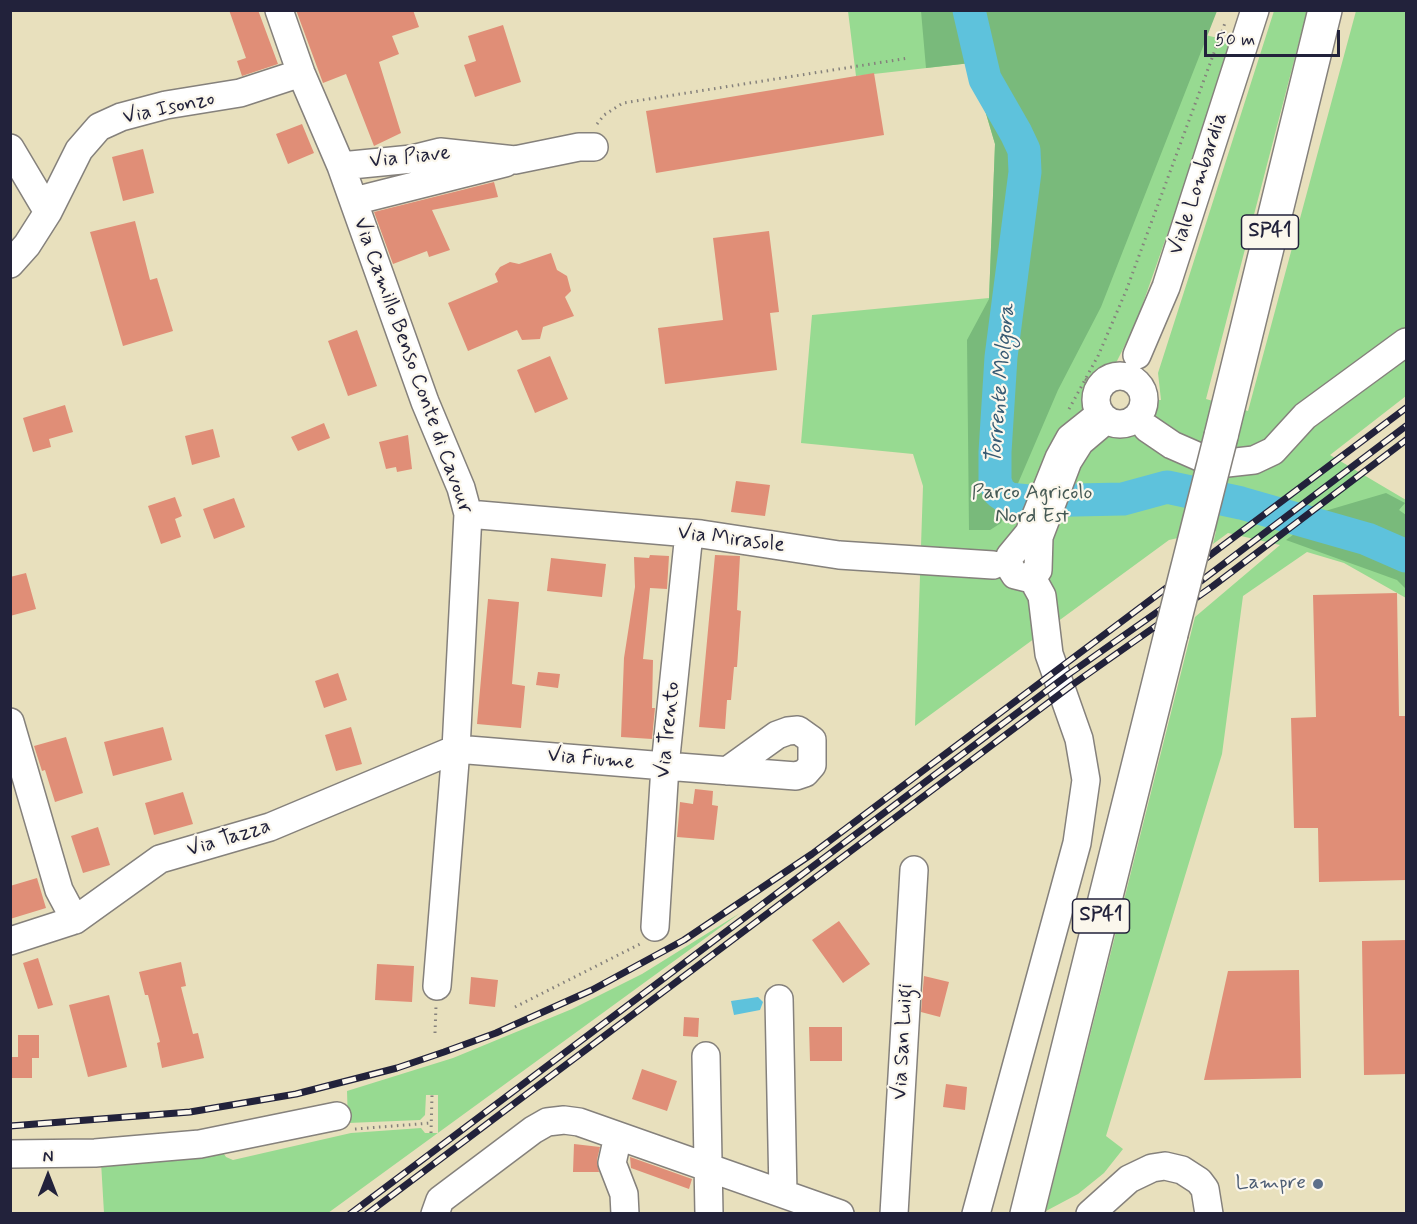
<!DOCTYPE html>
<html>
<head>
<meta charset="utf-8">
<style>
  body { margin:0 }
  #map { position:relative; width:1417px; height:1224px; overflow:hidden; background:#e8e0bd; font-family:Mynerve,sans-serif }
  canvas { display:block }
  .frame { position:absolute; inset:0; border:12px solid #22223b; pointer-events:none }
  .north { position:absolute; left:18px; top:1146px; width:60px; height:60px; -webkit-text-stroke:4px #fbf7ec; paint-order:stroke; rotate:0deg; font-size:16px; font-weight:700; line-height:24px; text-align:center; color:#22223b }
  .north::after { content:''; display:block; margin:auto; width:21px; height:27px; background:#22223b; clip-path:polygon(50% 0,100% 100%,50% 72%,0 100%) }
  .scale { position:absolute; left:1204px; top:30px; width:136px; height:27px; box-sizing:border-box; border:3px solid #22223b; border-top:0; padding-left:8px; font-size:18px; line-height:21px; white-space:nowrap; color:#22223b; -webkit-text-stroke:4px #fbf7ec; paint-order:stroke }
</style>
</head>
<body>
<div id="map">
<canvas width="1417" height="1224"></canvas>
<div class="frame"></div>
<div class="north">N</div>
<div class="scale">50 m</div>
</div>
<script>
const ctx = document.querySelector('canvas').getContext('2d');
ctx.lineJoin = 'round';
function fillPath(path, color) {
  ctx.fillStyle = color;
  ctx.fill(path, 'evenodd');
}
function poly(rows) {
  const path = new Path2D();
  for (const r of rows) {
    if (r.length === 3) {
      path.moveTo(r[0] + r[2], r[1]);
      path.arc(r[0], r[1], r[2], 0, 2 * Math.PI);
      continue;
    }
    path.moveTo(r[0], r[1]);
    for (let i = 2; i < r.length; i += 2) path.lineTo(r[i], r[i + 1]);
  }
  return path;
}
function stroke(path, color, width, dash) {
  ctx.strokeStyle = color;
  ctx.lineWidth = width;
  ctx.lineCap = dash ? 'butt' : 'round';
  ctx.setLineDash(dash || []);
  ctx.stroke(path);
}
function write(font, color, halo, rows, align = 'center') {
  ctx.font = font + ' Mynerve,sans-serif';
  ctx.lineWidth = 4.5;
  ctx.setLineDash([]);
  ctx.textBaseline = 'middle';
  ctx.strokeStyle = halo;
  ctx.fillStyle = color;
  for (const [text, x, y, turn = 0] of rows) {
    ctx.save();
    ctx.translate(x, y);
    ctx.rotate((+turn || 0) * Math.PI / 180);
    ctx.textAlign = isNaN(turn) ? turn : align;
    if (halo) ctx.strokeText(text, 0, 0);
    ctx.fillText(text, 0, 0);
    ctx.restore();
  }
}
const green = poly([
  [848,11,1103,11,1235,42,1136,323,1116,363,1094,396,1093,406,1109,428,1123,430,1136,428,1150,420,1153,400,1161,400,1158,373,1274,11,1307,11,1206,399,1248,411,1356,11,1406,11,1406,396,1330,455,1406,500,1406,598,1344,563,1307,552,1243,596,1222,754,1106,1136,1123,1149,1104,1173,1078,1194,1046,1211,1195,617,1280,545,1228,533,1213,544,1216,531,1214,530,1169,540,915,726,923,486,913,454,801,443,812,315,989,298,995,144,971,63,856,76],
  [740,913,328,1213,104,1213,101,1162,220,1148,226,1157,233,1160,351,1133,421,1128,425,1133,438,1133,438,1095,426,1095,425,1115,420,1120,348,1123,347,1091,453,1058,572,1009,642,974]
]);
const forest = poly([
  [921,11,1217,11,1101,307,1058,390,1001,523,990,530,969,530,967,340,989,299,995,144,971,63,926,68],
  [1386,493,1405,503,1399,510,1406,515,1406,589,1397,580,1286,540,1325,511]
]);
const water = poly([
  [758,997,763,1002,760,1010,734,1015,731,1001]
]);
const river = poly([
  [969,10,985,79,1016,133,1024,150,1025,172,1001,357,995,452,995,481,999,492,1009,499,1028,501,1123,499,1167,487,1241,503,1367,539,1406,556]
]);
const building = poly([
  [229,10,258,10,278,64,242,76,237,61,246,58],
  [296,10,413,10,419,27,392,36,399,54,379,62,401,133,374,146,346,74,323,83],
  [503,25,521,82,475,97,464,65,476,61,468,36],
  [874,73,884,135,656,173,646,111],
  [302,124,314,153,288,164,276,134],
  [143,149,154,193,123,201,112,157],
  [494,182,498,197,432,210,450,250,429,257,427,251,393,264,374,212],
  [135,221,150,280,157,278,173,331,123,346,90,232],
  [769,231,779,312,770,313,777,370,665,384,658,328,723,320,713,238],
  [551,253,557,270,567,276,571,291,565,297,574,316,543,327,540,339,522,340,517,330,468,351,448,303,498,282,495,274,500,267,510,262,519,264],
  [357,330,377,386,348,396,328,341],
  [550,356,568,399,535,413,517,370],
  [65,405,73,432,49,439,51,447,33,452,23,418],
  [324,423,330,438,298,451,291,437],
  [213,429,220,457,192,465,185,436],
  [408,435,412,469,397,472,396,467,386,469,379,442],
  [736,481,770,485,765,516,731,512],
  [175,497,182,516,175,519,181,537,161,544,148,506],
  [234,498,245,527,214,539,203,509],
  [650,555,669,556,667,589,650,588,643,659,653,660,652,708,655,708,652,739,621,737,624,658,635,587,634,557,649,558],
  [715,555,740,556,737,610,741,611,737,667,734,667,731,700,727,700,725,729,699,727],
  [551,558,606,564,602,597,547,591],
  [26,573,36,609,10,616,10,577],
  [1397,593,1399,716,1407,716,1407,880,1319,882,1318,828,1294,828,1291,718,1316,717,1313,595],
  [488,599,519,602,512,684,525,686,521,728,477,724],
  [538,672,560,674,558,688,536,685],
  [338,673,347,700,324,708,315,681],
  [163,727,172,760,113,776,104,742],
  [351,727,362,764,336,771,325,735],
  [66,737,83,793,55,802,45,770,42,771,34,746],
  [695,789,713,791,712,805,718,806,714,840,677,837,680,802,693,804],
  [183,792,193,824,154,835,145,803],
  [98,827,110,865,83,873,71,836],
  [37,878,46,908,10,919,10,886],
  [839,921,870,964,843,983,812,940],
  [1407,940,1407,1074,1364,1075,1362,941],
  [38,958,53,1005,38,1009,23,963],
  [181,962,186,986,181,987,193,1034,198,1033,204,1058,162,1068,157,1043,160,1042,148,995,145,995,139,972],
  [377,964,414,966,412,1002,375,1000],
  [1299,970,1301,1078,1204,1080,1228,971],
  [924,976,949,982,940,1017,921,1012],
  [471,977,498,980,495,1007,469,1004],
  [109,995,127,1067,88,1077,69,1005],
  [684,1017,699,1018,698,1037,683,1036],
  [809,1027,842,1027,842,1061,810,1061],
  [18,1035,39,1035,39,1058,32,1058,32,1078,12,1078,12,1057,18,1057],
  [642,1069,677,1081,667,1111,632,1099],
  [946,1084,967,1087,965,1110,943,1107],
  [574,1144,600,1147,597,1160,599,1172,573,1172],
  [630,1157,692,1179,689,1189,631,1168]
]);
const path = poly([
  [1128,10,1134,10],
  [597,124,604,115,623,103,909,58],
  [1085,379,1099,388],
  [1069,409,1098,356,1126,291,1225,23],
  [515,1007,640,944],
  [435,1033,436,1006],
  [355,1129,431,1123],
  [431,1133,432,1095]
]);
const minor = poly([
  [279,10,301,73,341,166,425,402,461,488,468,514,456,749,437,986],
  [10,148,48,212],
  [341,166,412,159,440,152,515,160,579,147,594,147],
  [354,201,505,163],
  [10,264,27,245,48,212,79,150,99,127,121,117,166,105,240,93,301,73],
  [1137,355,1166,287,1255,10],
  [1120,400,24],
  [1100,414,1070,438,1059,458,1029,533,1010,556,1008,564,1015,575,1027,578,1038,570,1039,537,1068,461,1080,442,1106,420],
  [1147,428,1172,445,1204,459,1227,463,1254,460,1273,451,1305,416,1406,342],
  [468,514,701,534,839,555,993,565],
  [10,722,59,890,75,920],
  [655,927,665,766,689,533],
  [10,941,75,920,160,859,270,827,456,749,665,766,796,776,805,773,812,765,812,740,798,730,788,731,777,735,727,771],
  [779,999,783,1193],
  [706,1056,709,1214],
  [618,1136,612,1163,624,1194,625,1214],
  [10,1154,95,1153,200,1144,337,1116],
  [435,1214,440,1200,533,1130,547,1122,564,1120,579,1122,840,1214],
  [894,1214,914,870],
  [976,1214,1077,843,1086,780,1079,739,1049,654,1042,596,1031,576],
  [1090,1214,1129,1179,1152,1168,1165,1166,1182,1170,1199,1181,1205,1189,1209,1214]
]);
const major = poly([
  [1221,436,1325,10],
  [1027,1214,1171,634]
]);
const rail = poly([
  [10,1126,190,1112,296,1094,397,1068,444,1052,496,1033,592,990,684,940,812,854,1406,408],
  [350,1214,1069,674,1197,584,1406,426],
  [367,1214,1072,685,1213,586,1406,440]
]);
const majorBridge = poly([
  [1171,634,1221,436]
]);
const markers = [
  [1318,1184,6,"#5c6f8a"]
];
const shields = [
  [1270,232,57],
  [1101,916,57]
];
const shieldNames = [
  ["SP41",1270,232],
  ["SP41",1101,916]
];
const streetNames = [
  ["Via Isonzo",169,109,-12],
  ["Via Piave",410,158,-6],
  ["Viale Lombardia",1199,184,-72],
  ["Via Camillo Benso Conte di Cavour",412,366,70],
  ["Via Mirasole",731,540,7],
  ["Via Trento",669,730,-84],
  ["Via Fiume",591,760,5],
  ["Via Tazza",229,839,-17],
  ["Via San Luigi",904,1042,-87]
];
const parkNames = [
  ["Parco Agricolo",1032,494],
  ["Nord Est",1032,518]
];
const serviceNames = [
  ["Lampre",1306,1184]
];
const waterNames = [
  ["Torrente Molgora",1002,384,-85]
];
fillPath(green, '#97da91');
fillPath(forest, '#79ba7b');
fillPath(water, '#5ec2dc');
stroke(river, '#5ec2dc', 33);
fillPath(building, '#e08e77');
stroke(minor, '#85817c', 30);
stroke(major, '#85817c', 36);
stroke(path, '#85817c', 3, [1.5, 4.5]);
stroke(minor, '#fff', 27);
stroke(major, '#fff', 33);
stroke(rail, '#22223b', 7);
stroke(rail, '#fbf7ec', 4.5, [14]);
stroke(majorBridge, '#85817c', 36, []);
stroke(majorBridge, '#fff', 33);
for (const [x, y, r, color] of markers) {
  const dot = new Path2D();
  dot.arc(x, y, r, 0, 2 * Math.PI);
  ctx.fillStyle = color;
  ctx.fill(dot);
  stroke(dot, '#fbf7ec', 2);
}
for (const [x, y, w] of shields) {
  const box = new Path2D();
  box.roundRect(x - w / 2, y - 17, w, 34, 4.5);
  ctx.fillStyle = '#fbf7ec';
  ctx.fill(box);
  stroke(box, '#22223b', 1.5);
}
write('bold 20px', '#22223b', null, shieldNames);
write('21px', '#22223b', '#fbf7ec', streetNames);
write('21px', '#455955', '#fbf7ec', parkNames);
write('21px', '#4e5e75', '#fbf7ec', serviceNames, 'right');
write('italic 22px', '#375a73', '#fbf7ec', waterNames);
</script>
</body>
</html>
